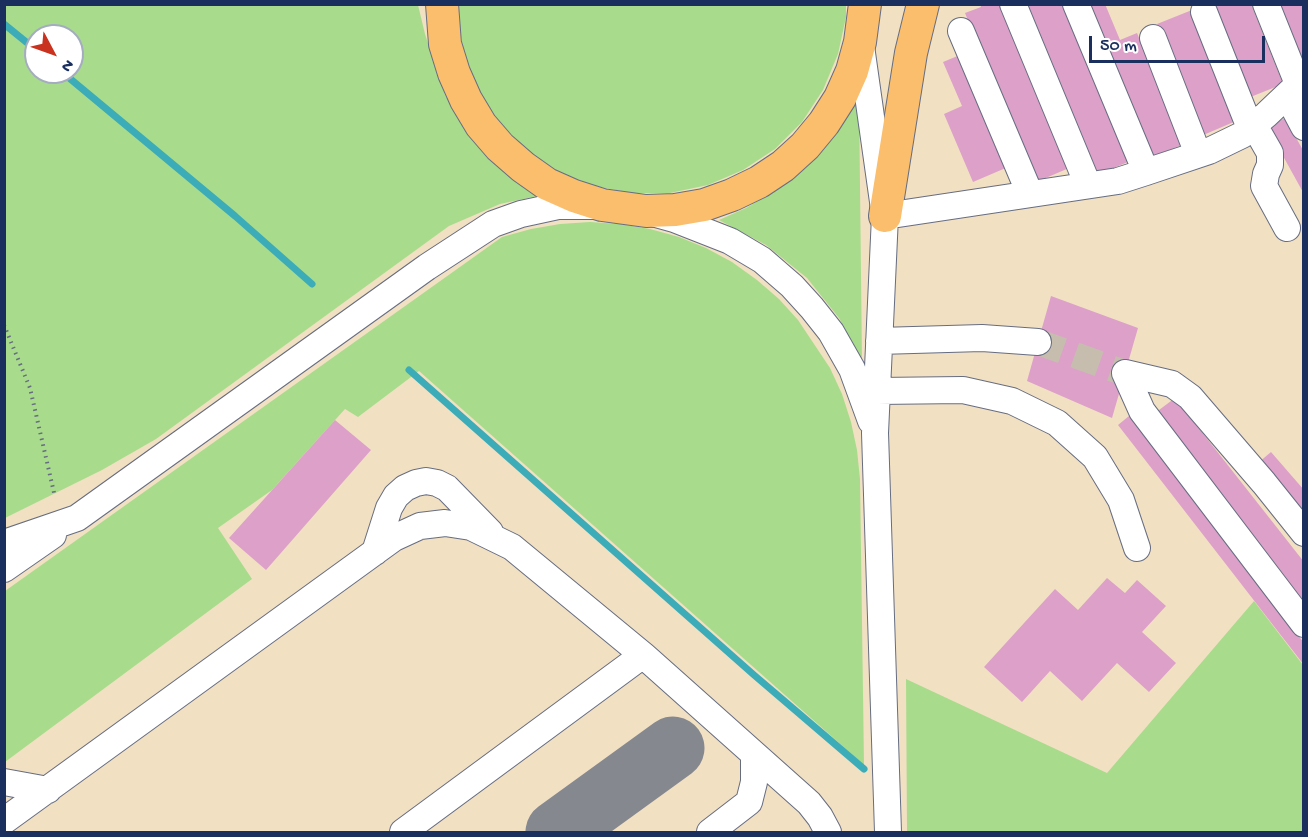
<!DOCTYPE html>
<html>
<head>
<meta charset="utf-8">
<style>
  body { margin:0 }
  #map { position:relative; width:1308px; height:837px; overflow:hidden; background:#f2e0c3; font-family:"Gochi Hand",sans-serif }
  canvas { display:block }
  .frame { position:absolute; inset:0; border:6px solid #1b2f5e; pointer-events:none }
  .north { position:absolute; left:24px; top:24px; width:60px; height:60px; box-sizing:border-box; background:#fff; border:2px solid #a4acbf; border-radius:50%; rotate:131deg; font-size:16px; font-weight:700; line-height:24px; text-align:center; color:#1b2f5e }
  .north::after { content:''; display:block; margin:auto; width:21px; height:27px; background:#c8321e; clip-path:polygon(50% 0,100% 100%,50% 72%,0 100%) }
  .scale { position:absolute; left:1089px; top:36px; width:176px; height:27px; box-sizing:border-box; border:3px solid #1b2f5e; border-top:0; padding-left:8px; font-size:18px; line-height:21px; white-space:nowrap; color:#1b2f5e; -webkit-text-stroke:4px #fff; paint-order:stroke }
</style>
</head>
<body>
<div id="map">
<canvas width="1308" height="837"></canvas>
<div class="frame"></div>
<div class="north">N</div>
<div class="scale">50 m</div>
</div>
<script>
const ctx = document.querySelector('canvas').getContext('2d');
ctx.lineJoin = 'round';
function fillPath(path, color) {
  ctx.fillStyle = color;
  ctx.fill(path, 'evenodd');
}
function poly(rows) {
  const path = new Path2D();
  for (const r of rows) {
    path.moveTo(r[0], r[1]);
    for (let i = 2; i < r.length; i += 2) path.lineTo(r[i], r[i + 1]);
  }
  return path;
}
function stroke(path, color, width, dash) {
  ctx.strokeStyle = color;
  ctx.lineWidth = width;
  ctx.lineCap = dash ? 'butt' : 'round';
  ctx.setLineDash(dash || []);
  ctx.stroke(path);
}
const green = poly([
  [846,4,846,17,838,54,823,90,802,122,775,149,743,170,708,185,670,193,632,193,594,186,559,172,527,150,500,123,479,92,465,56,457,19,457,5],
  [5,5,418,5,425,34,445,95,473,137,502,170,542,195,500,204,449,226,156,439,102,470,5,518],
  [36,36,72,36,72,72,36,72],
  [859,96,862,362,839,318,807,278,766,245,719,220,746,208,773,192,797,174,831,138],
  [590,222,620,224,650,229,679,237,706,248,732,262,757,280,779,299,798,320,830,368,842,394,851,422,857,450,860,479,864,765,419,371,358,417,345,409,272,490,218,528,252,579,5,762,5,591,502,237,531,229,560,224],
  [1254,601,1303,665,1303,832,907,832,906,679,1107,773]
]);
const stream = poly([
  [4,24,36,50],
  [62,72,235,216,312,284],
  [409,370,754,675,864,769]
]);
const taxiway = poly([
  [557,832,673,748]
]);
const building = poly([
  [980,4,1002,4,1069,168,1034,183,965,13,981,7],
  [1084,4,1105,4,1120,40,1137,33,1184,144,1149,158],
  [1211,4,1251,4,1283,84,1248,98],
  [1273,4,1304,4,1304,57,1297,60],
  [1023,5,1065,5,1128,162,1091,177],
  [1192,10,1236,121,1201,136,1157,24],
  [960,55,1008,167,973,182,944,114,962,106,943,62],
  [1285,118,1304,152,1304,194,1267,127],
  [1051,296,1138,328,1112,418,1027,381],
  [1175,398,1304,562,1304,604,1155,413],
  [1129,416,1304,643,1304,665,1118,425],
  [335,420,371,450,266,570,229,538],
  [1271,452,1304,490,1304,517,1258,463],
  [1107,578,1125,593,1137,580,1166,606,1142,632,1176,663,1149,692,1117,663,1082,701,1050,671,1022,702,984,667,1055,589,1078,610]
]);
const minorTunnel = poly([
  [1038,342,1125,373]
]);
const path = poly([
  [4,325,30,388,55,497]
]);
const minor = poly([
  [1013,4,1088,185],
  [1076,4,1146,172],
  [1266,4,1298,84],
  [1204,12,1250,128],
  [961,31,1030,194],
  [1153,38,1198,154],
  [861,46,885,216,875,433,888,832],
  [1287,95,1304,127],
  [1254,125,1270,153,1270,165,1266,174,1264,186,1287,228],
  [656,214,674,219,730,241,762,260,792,286,812,308,831,332,852,369,871,421],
  [885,216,1118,181,1146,172,1209,151,1242,135,1266,115,1304,79],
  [879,341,982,338,1038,342],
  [1125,373,1142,411,1304,624],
  [1125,373,1172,384,1190,397,1264,483,1304,533],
  [877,391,963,390,1012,401,1057,423,1095,457,1121,500,1137,548],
  [4,543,77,518,427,267,493,224,521,214,558,206,594,206],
  [375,552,389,508,396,496,405,488,416,483,426,481,437,483,447,488,490,532],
  [4,569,53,535],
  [4,782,48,790],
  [4,821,394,538,420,526,445,523,471,527,512,547,643,655,809,803,820,817,828,832],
  [403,832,643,655],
  [710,832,749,802,754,782,754,755]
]);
const major = poly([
  [442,4,445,44,454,73,466,100,481,125,500,147,523,167,547,184,574,196,602,205,646,211,675,210,704,205,732,195,759,182,783,166,805,146,824,123,840,98,852,71,860,42,865,4],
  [885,216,911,53,923,4]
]);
fillPath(green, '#a8dc8c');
stroke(stream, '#3cacb8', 7);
stroke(taxiway, '#868890', 63);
fillPath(building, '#dca0c9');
stroke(minorTunnel, '#c7bdaf', 26, [26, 13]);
stroke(minor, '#666d81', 28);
stroke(major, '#666d81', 34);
stroke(path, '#666d81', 4, [1.5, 4.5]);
stroke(minor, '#fff', 26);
stroke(major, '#fabe6d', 32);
</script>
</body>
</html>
